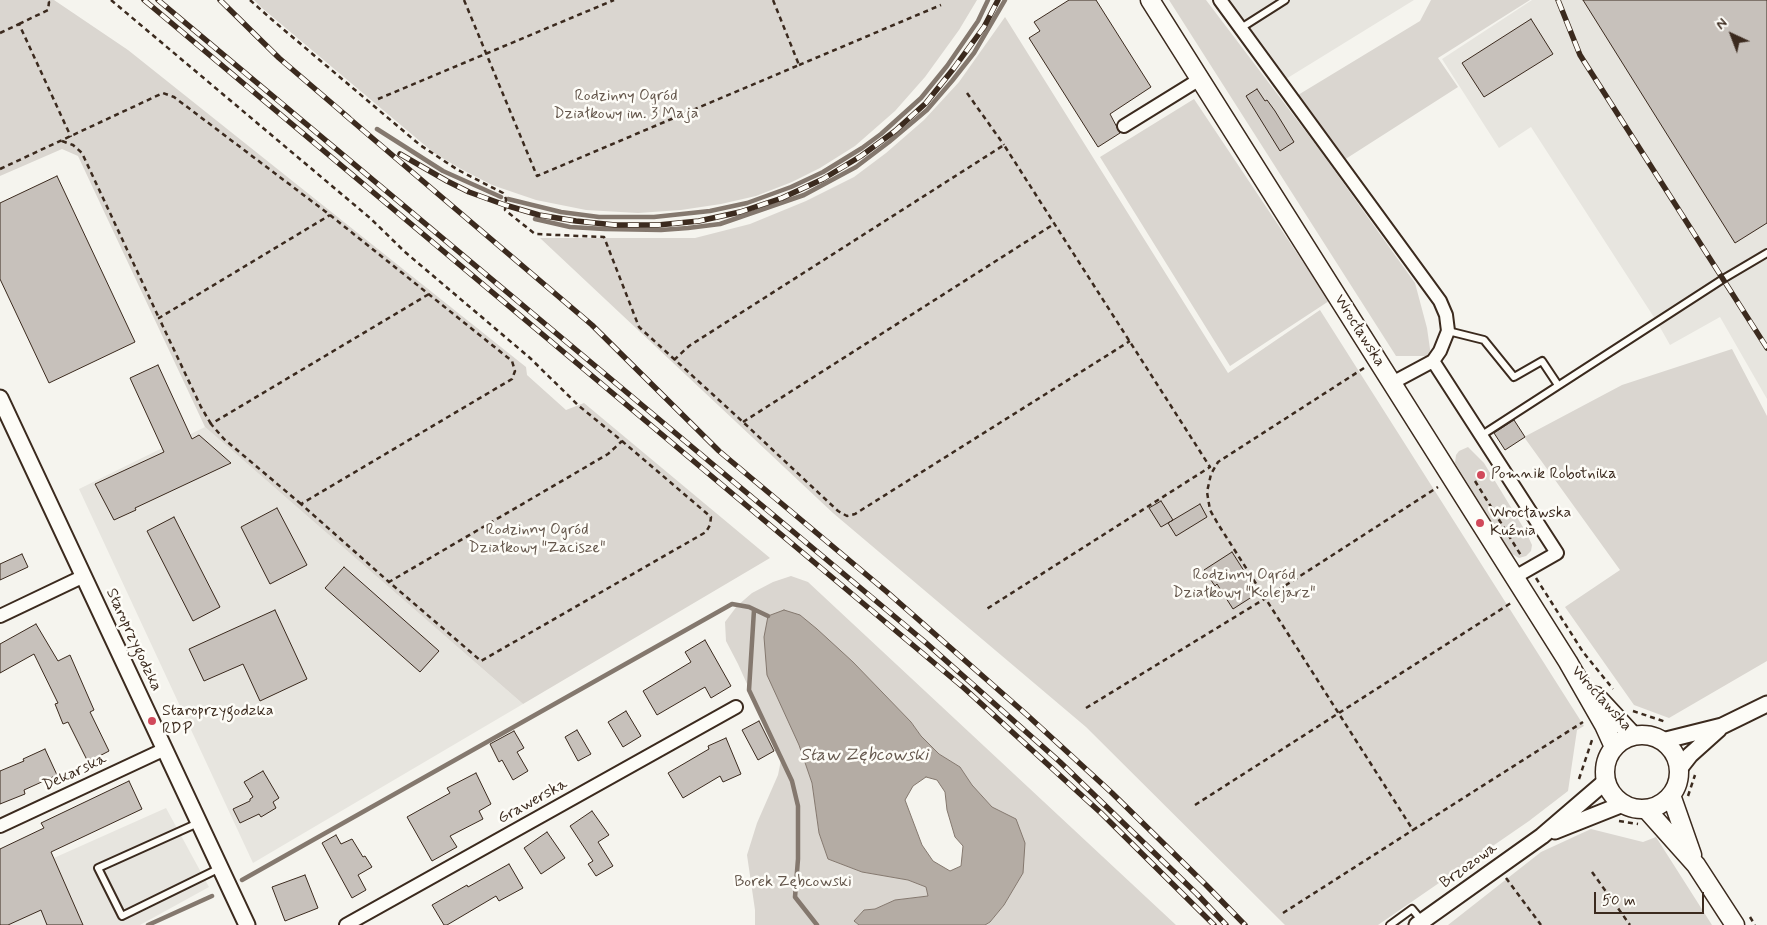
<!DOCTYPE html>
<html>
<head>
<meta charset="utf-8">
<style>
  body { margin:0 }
  #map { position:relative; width:1767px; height:925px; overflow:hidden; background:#f5f4ee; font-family:Mynerve,sans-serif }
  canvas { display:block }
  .north { position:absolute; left:1707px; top:10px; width:50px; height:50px; -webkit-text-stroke:4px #fdfcf7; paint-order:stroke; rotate:317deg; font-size:14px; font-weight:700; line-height:20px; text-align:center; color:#3b2a1e }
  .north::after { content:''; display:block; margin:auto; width:18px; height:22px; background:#3b2a1e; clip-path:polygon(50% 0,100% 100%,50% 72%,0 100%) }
  .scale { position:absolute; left:1594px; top:892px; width:110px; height:22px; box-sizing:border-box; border:2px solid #3b2a1e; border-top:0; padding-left:6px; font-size:15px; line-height:18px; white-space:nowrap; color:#3b2a1e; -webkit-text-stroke:4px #fdfcf7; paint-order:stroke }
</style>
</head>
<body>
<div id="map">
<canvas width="1767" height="925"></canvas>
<div class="north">N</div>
<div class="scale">50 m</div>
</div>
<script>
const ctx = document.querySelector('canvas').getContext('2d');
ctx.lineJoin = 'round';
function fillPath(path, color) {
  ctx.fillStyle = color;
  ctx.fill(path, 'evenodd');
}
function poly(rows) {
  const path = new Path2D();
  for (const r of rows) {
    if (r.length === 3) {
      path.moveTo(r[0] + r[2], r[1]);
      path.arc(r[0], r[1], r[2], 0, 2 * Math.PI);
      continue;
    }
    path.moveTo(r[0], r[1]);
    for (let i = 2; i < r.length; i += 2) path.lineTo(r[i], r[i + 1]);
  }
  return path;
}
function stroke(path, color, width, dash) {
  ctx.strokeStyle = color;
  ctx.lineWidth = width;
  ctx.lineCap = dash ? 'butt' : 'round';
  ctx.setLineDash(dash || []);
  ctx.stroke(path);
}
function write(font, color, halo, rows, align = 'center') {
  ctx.font = font + ' Mynerve,sans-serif';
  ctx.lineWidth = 5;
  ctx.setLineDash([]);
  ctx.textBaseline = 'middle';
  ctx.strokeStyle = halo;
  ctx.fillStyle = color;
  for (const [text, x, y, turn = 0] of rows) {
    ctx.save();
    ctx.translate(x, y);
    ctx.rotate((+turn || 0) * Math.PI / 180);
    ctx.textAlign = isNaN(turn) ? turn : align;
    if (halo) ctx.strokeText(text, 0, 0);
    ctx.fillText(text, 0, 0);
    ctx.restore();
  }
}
const built = poly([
  [1220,0,1414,0,1281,82],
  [1532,0,1767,0,1767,399,1720,317,1670,345,1657,322,1531,127,1499,148,1442,59],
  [205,427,523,704,253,863,79,489],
  [166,808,209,887,140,925,0,925,0,882]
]);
const green = poly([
  [0,0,54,0,128,50,526,367,527,375,566,410,584,403,770,558,523,704,205,427,78,156,62,149,0,176],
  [254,0,977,0,959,30,925,77,895,111,855,146,820,168,792,182,756,196,721,204,681,210,638,213,586,210,536,200,492,185,461,169,434,153,262,8],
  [1169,0,1206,0,1319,149,1415,283,1427,328,1431,356,1396,356],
  [1431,0,1530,0,1438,58,1458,87,1344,160,1298,95,1420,21],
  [1005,17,1228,373,1320,310,1584,726,1577,730,1568,791,1529,821,1378,925,1285,925,1086,727,833,513,540,238,695,238,750,224,806,201,854,177,886,153,924,120,959,82],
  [1194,99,1329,301,1230,366,1100,157],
  [1732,349,1767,416,1767,661,1669,718,1634,705,1565,607,1620,570,1524,437,1622,385],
  [1468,447,1484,463,1526,532,1532,545,1531,551,1526,556,1519,558,1512,554,1455,463,1456,455,1459,451],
  [791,576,808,582,1176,925,985,925,990,922,1004,905,1023,873,1016,819,992,807,972,785,960,767,939,754,921,736,911,722,853,662,800,615,799,745,812,783,819,833,828,859,862,872,908,880,926,887,928,896,895,900,875,909,864,910,854,921,859,925,755,925,755,910,747,855,757,823,778,775,782,755,761,715,738,664,726,641,725,622,737,606,752,593,773,582],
  [1591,829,1643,842,1656,837,1712,925,1448,925,1541,852]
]);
const water = poly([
  [784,610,800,615,817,629,853,662,911,722,921,736,939,754,960,767,972,785,992,807,1016,819,1025,843,1023,873,1004,905,990,922,985,925,859,925,854,921,864,910,875,909,895,900,928,896,926,887,908,880,862,872,828,859,819,833,812,783,799,745,767,675,764,637,768,616,784,610],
  [926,777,937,780,945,792,947,810,955,837,963,846,961,866,950,871,933,861,922,845,905,800,913,786,926,777]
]);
const stream = poly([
  [377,129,443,171,501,197],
  [508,199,561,212,599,217,654,217,710,211,747,203,791,187,823,172,862,148,881,134,921,98,947,66,978,21,988,0],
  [535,219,570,227,605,229,661,230,688,228,720,224,804,195,856,167,889,142,927,110,952,81,974,53,1005,0],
  [754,610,749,690,792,781,798,806,798,859,795,897,817,925],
  [242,880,732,604,749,607,768,616],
  [148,925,212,896]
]);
const building = poly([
  [1069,0,1096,0,1151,87,1110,114,1120,133,1098,147,1029,38,1040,31,1034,22,1069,0],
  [1583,0,1767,0,1767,223,1735,243,1583,0],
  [1531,19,1553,54,1484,97,1462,63,1531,19],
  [1257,89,1265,101,1267,100,1275,111,1294,142,1280,151,1246,96,1257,89],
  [57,176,135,342,49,383,0,279,0,203,57,176],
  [158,365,192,439,199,435,231,463,135,508,136,510,114,520,95,484,164,452,130,378,158,365],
  [1514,420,1525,437,1505,450,1494,433,1514,420],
  [1161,501,1173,520,1161,527,1149,508,1161,501],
  [1200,504,1207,517,1176,536,1168,523,1200,504],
  [277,508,307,565,270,584,241,527,277,508],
  [174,517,220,607,193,621,147,531,174,517],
  [1232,552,1258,593,1233,609,1217,584,1215,586,1204,570,1232,552],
  [22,554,28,567,0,580,0,564,22,554],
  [344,567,439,651,420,672,325,588,344,567],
  [275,610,307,679,260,701,243,664,204,681,189,649,275,610],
  [36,624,58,661,70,655,94,710,90,712,109,751,88,762,68,722,63,724,55,704,58,703,34,654,0,673,0,644,36,624],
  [705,640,731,686,711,698,705,687,657,715,643,691,691,662,685,652,705,640],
  [626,711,641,736,623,747,608,722,626,711],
  [759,721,774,751,758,760,742,730,759,721],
  [577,730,591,754,578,761,565,737,577,730],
  [514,731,524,748,517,752,528,771,513,780,502,760,499,762,490,744,514,731],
  [726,738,741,774,723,782,720,776,683,798,668,773,709,749,708,746,726,738],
  [45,749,57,775,24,790,25,794,0,804,0,771,24,761,23,759,45,749],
  [263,771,279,798,273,802,276,808,261,817,259,814,240,823,233,809,250,801,250,799,253,797,244,782,263,771],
  [476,773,491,804,479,811,483,819,450,836,457,847,432,861,407,817,450,793,447,788,476,773],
  [129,781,142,809,51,852,83,925,47,925,41,910,8,925,0,925,0,849,44,828,41,823,129,781],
  [592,811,609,835,598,842,613,866,596,876,588,864,593,861,570,826,592,811],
  [547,832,565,858,541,874,524,848,547,832],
  [336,835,341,844,352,839,363,857,365,856,372,867,358,875,366,890,352,898,322,843,336,835],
  [509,864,523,888,499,901,496,896,447,925,444,925,432,905,467,885,468,887,509,864],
  [305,875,318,908,285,921,272,887,305,875]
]);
const path = poly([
  [111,0,370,218,405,252,530,358,579,406,622,441,711,517,710,525,706,532,481,661,389,582,608,454,622,441],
  [250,0,270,18,420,145,458,170,503,193,506,199,505,210,535,234,604,237,639,327,743,422,838,511,847,516,855,514,1130,341],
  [464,0,537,176,799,65,773,0],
  [19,24,48,10,49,2,46,0],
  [0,33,19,24,71,137],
  [799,65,941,5],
  [967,93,1004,145],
  [378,99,614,0],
  [62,141,73,145,82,153,159,318],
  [0,169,163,93,174,97,330,215,512,361,515,371,512,379,301,504,389,582],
  [674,360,689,346,1004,145,1210,467,985,610],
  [1364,368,1218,462,1211,474,1207,492,1210,510,1218,524,1413,830,1583,722],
  [743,422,1054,224],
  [211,424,201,407,159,318,330,215],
  [1475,481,1522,557],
  [301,504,224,439,211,424,429,294],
  [1536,578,1583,652,1613,689],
  [1086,708,1266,598,1438,487],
  [1633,711,1666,722],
  [1579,779,1593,737],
  [1688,796,1695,775],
  [1195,805,1511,603],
  [1619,821,1638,824],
  [1592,872,1630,925],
  [1506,878,1541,925],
  [1283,913,1413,830],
  [1750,917,1755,925]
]);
const service = poly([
  [1241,28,1285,0],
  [1448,331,1484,340,1514,377,1542,361,1558,385],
  [1482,435,1723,279,1767,253],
  [198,823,98,868,122,916,220,868],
  [1390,925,1412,909,1422,921]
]);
const minor = poly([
  [1220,0,1440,301,1446,315,1448,331,1440,351,1433,361],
  [1124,126,1200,79],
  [1392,383,1433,361,1557,553,1515,577],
  [0,616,84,576],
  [0,826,165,749],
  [346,925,736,707]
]);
const tertiary = poly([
  [0,398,247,925],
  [1662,741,1722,726,1767,704],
  [1679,769,1690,755,1719,729],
  [1555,831,1623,804],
  [1417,925,1542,836,1606,781]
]);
const secondary = poly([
  [1150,0,1568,662,1604,725,1614,747],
  [1596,696,1633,736],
  [1642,772,37],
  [1671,795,1692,855],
  [1646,809,1696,865,1735,925]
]);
const rail = poly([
  [144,0,964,688,1101,813,1214,925],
  [158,0,925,642,1060,762,1197,894,1226,925],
  [220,0,279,58,349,118],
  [1558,0,1580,55,1767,348],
  [344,114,592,325,719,451,887,592,1027,715,1112,793,1206,885,1245,925],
  [400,154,447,181,469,192,505,205,539,215,576,221,615,225,658,225,699,221,740,212,782,198,823,179,861,156,895,131,926,103,954,68,984,27,998,0]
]);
const markers = [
  [1481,475,5,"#d1495b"],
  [1480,523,5,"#d1495b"],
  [152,721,5,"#d1495b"]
];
const parkNames = [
  ["Rodzinny Ogród",626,97],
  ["Działkowy im. 3 Maja",626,115],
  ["Rodzinny Ogród",537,531],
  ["Działkowy \"Zacisze\"",537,549],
  ["Rodzinny Ogród",1244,576],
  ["Działkowy \"Kolejarz\"",1244,594],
  ["Borek Zębcowski",793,883]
];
const streetNames = [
  ["Wrocławska",1359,331,58],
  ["Staroprzygodzka",133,640,65],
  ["Wrocławska",1601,699,48],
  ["Dekarska",75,773,-25],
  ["Grawerska",533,802,-29],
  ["Brzozowa",1469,866,-36]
];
const poiNames = [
  ["Pomnik Robotnika",1491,475],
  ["Wrocławska",1490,514],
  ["Kuźnia",1490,532],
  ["Staroprzygodzka",162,712],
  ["RDP",162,730]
];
const waterNames = [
  ["Staw Zębcowski",864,756]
];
fillPath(built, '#e7e5df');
fillPath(green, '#dad6d0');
fillPath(water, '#b4aca4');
stroke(water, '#84786e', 1);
stroke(stream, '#84786e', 4.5);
fillPath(building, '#c7c1bb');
stroke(building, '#3b2a1e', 1);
stroke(service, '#3b2a1e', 10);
stroke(minor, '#3b2a1e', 16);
stroke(tertiary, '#3b2a1e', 19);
stroke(secondary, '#3b2a1e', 21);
stroke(path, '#3b2a1e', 2.5, [5, 4]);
stroke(service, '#fdfcf7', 6);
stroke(minor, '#fdfcf7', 12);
stroke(tertiary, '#fdfcf7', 15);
stroke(secondary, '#fdfcf7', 18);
stroke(rail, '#3b2a1e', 5.5);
stroke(rail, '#fdfcf7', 4, [11]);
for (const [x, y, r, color] of markers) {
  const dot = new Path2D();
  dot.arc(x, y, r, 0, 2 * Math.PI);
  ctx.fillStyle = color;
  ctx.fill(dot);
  stroke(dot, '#fdfcf7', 2);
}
write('16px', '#63554a', '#fdfcf7', parkNames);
write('16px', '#3b2a1e', '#fdfcf7', streetNames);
write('16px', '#3b2a1e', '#fdfcf7', poiNames, 'left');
write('italic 18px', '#65584d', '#fdfcf7', waterNames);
</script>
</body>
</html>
